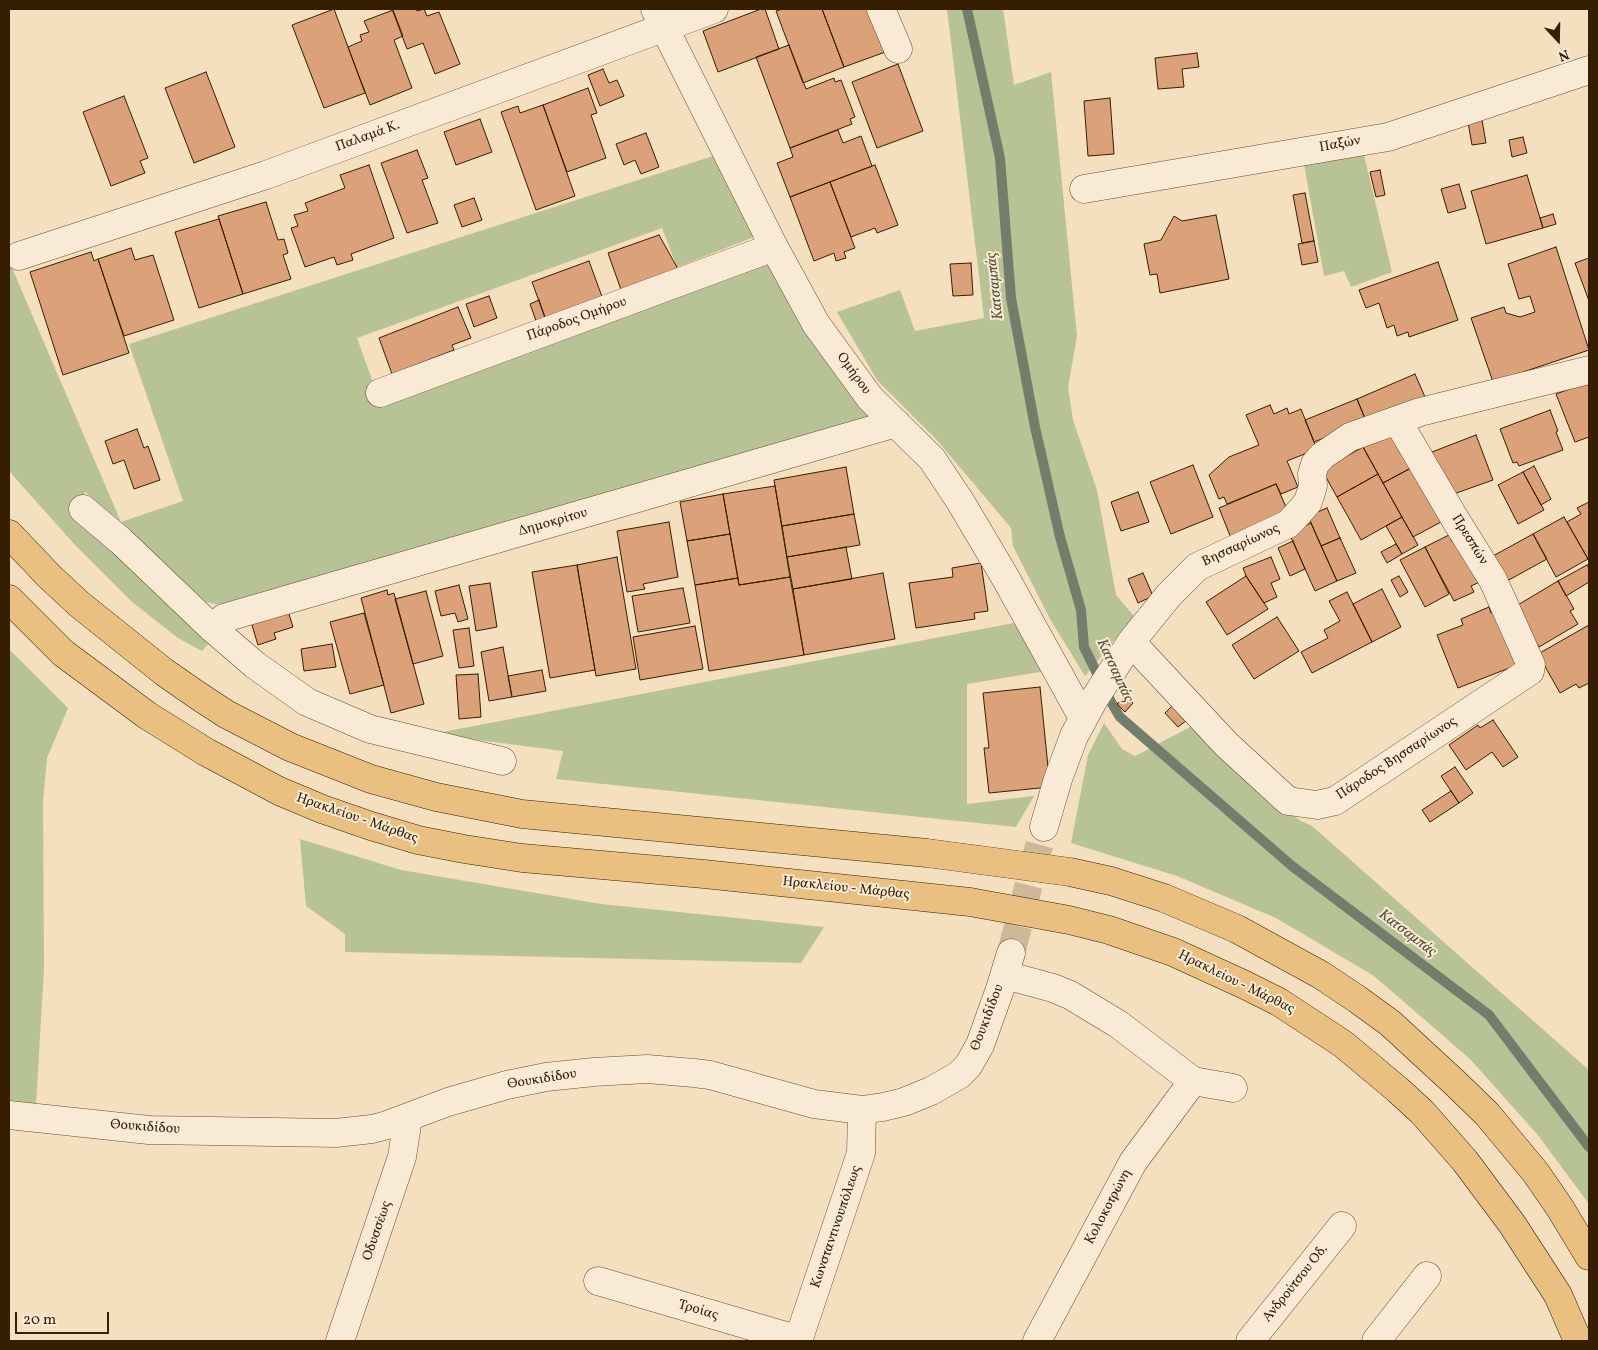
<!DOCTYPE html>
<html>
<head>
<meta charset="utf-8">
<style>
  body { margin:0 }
  #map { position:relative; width:1598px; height:1350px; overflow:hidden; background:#f4dfbf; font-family:Vollkorn,serif }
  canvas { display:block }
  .frame { position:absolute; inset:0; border:10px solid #361e01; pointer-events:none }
  .north { position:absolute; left:1533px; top:15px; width:50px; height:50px; -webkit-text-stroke:4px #f8ead5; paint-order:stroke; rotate:159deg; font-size:14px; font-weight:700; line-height:20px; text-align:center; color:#361e01 }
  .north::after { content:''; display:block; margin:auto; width:18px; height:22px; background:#361e01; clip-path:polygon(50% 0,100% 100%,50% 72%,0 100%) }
  .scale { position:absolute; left:15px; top:1312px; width:94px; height:22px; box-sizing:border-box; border:2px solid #361e01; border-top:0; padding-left:6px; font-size:15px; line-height:18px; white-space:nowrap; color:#361e01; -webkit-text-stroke:4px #f8ead5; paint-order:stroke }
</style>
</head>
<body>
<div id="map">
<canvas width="1598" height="1350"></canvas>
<div class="frame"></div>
<div class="north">N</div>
<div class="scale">20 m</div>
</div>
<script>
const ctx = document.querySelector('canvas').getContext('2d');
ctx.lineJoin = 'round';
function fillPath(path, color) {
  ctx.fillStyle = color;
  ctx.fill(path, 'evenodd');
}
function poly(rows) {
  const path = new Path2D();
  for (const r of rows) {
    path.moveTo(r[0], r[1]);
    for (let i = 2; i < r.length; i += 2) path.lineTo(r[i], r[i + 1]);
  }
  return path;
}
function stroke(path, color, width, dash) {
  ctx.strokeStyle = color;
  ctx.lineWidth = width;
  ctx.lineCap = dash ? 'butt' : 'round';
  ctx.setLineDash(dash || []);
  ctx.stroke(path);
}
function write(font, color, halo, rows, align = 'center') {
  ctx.font = font + ' Vollkorn,serif';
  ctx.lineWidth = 4;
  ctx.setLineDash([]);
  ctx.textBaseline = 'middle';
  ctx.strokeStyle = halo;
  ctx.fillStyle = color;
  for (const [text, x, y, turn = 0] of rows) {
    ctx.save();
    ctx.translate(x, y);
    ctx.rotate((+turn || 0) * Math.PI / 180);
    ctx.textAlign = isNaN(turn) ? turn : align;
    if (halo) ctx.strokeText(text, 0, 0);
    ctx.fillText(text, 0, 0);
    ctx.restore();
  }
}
const green = poly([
  [947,9,1003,9,1014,85,1051,72,1077,336,1068,387,1073,420,1097,490,1116,595,1134,616,1085,676,1050,619,1013,546,1011,528,936,439,877,380,837,312,900,290,915,331,984,318],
  [716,155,759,235,677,267,662,228,357,338,379,399,685,289,771,263,871,418,227,606,206,602,121,522,85,492,73,511,192,619,208,644,202,651,178,638,131,601,75,545,9,471,9,261,121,522,183,501,129,344],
  [1364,155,1392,272,1351,287,1344,271,1324,276,1304,164],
  [1019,622,1046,671,967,684,967,804,1034,796,1016,827,556,779,563,751,432,734],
  [9,649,68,708,47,758,43,802,44,968,36,1105,9,1102],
  [1104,723,1122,749,1135,756,1194,725,1266,797,1301,821,1312,826,1589,1070,1589,1204,1537,1134,1470,1059,1374,976,1276,918,1177,876,1071,843,1088,755],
  [300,839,401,870,601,904,824,927,801,963,345,952,345,934,306,906]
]);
const stream = poly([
  [967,9,1000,158,1011,298,1035,427,1060,537,1081,610,1084,647,1111,702,1120,717,1292,866,1489,1015,1589,1147]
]);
const building = poly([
  [334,9,365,93,324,108,292,25,334,9],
  [392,9,416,9,417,11,424,9,427,16,439,12,460,64,435,74,423,43,407,49,392,9],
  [761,9,765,9,779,49,718,72,703,31,761,9],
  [783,9,822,9,844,67,803,83,776,11,783,9],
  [822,9,873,9,888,51,844,67,822,9],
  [393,10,403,36,394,40,412,88,370,105,348,47,362,41,360,35,369,32,364,21,393,10],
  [789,45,806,89,834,78,835,82,841,80,855,117,850,119,852,124,790,148,756,57,789,45],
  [1197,53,1199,67,1182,69,1184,87,1158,89,1155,58,1197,53],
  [898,64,923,131,877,148,852,82,898,64],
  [603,69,609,83,617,80,624,96,600,106,588,75,603,69],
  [206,72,235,147,194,163,165,88,206,72],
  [588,88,597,113,591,115,606,158,567,172,543,105,588,88],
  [124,96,148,158,140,161,145,173,111,186,83,112,124,96],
  [1110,98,1114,154,1088,156,1084,101,1110,98],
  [543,105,575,196,536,210,501,112,518,106,520,113,543,105],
  [480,119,492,152,456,165,444,132,480,119],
  [1482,120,1486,143,1472,145,1468,122,1482,120],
  [838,130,843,143,861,136,872,166,790,197,777,163,793,157,790,148,838,130],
  [646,133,659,167,641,174,635,160,624,165,616,144,646,133],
  [1523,137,1527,153,1512,157,1509,140,1523,137],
  [417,150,428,178,422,180,438,223,407,233,381,163,417,150],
  [369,165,394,238,351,254,353,260,337,265,334,257,305,267,291,228,298,226,294,215,308,211,305,203,345,188,340,175,369,165],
  [875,165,898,225,877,233,875,228,851,237,830,182,875,165],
  [1380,170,1385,195,1376,197,1370,172,1380,170],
  [1527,175,1543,228,1486,244,1471,191,1527,175],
  [830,182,855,248,844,252,846,258,836,261,834,253,814,261,790,197,830,182],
  [1459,184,1466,208,1448,213,1441,189,1459,184],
  [1305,193,1314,241,1302,243,1293,195,1305,193],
  [474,198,482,220,462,227,454,205,474,198],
  [266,202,278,240,284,239,288,253,283,255,291,279,243,294,218,216,266,202],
  [1553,214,1556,224,1543,228,1540,218,1553,214],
  [1216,215,1229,279,1160,293,1157,274,1150,275,1144,244,1161,240,1174,216,1182,221,1216,215],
  [219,219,243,294,199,308,175,232,219,219],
  [659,235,677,267,675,279,624,298,608,253,659,235],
  [1314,241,1318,262,1302,265,1298,244,1314,241],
  [1556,247,1589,350,1493,382,1471,318,1504,307,1506,313,1520,317,1535,312,1530,296,1519,299,1508,264,1556,247],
  [131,248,135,260,153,255,174,320,124,336,98,259,131,248],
  [91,252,94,261,98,259,129,353,63,375,30,272,91,252],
  [1589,258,1589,301,1575,263,1589,258],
  [589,261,605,305,548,326,532,282,589,261],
  [1438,262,1458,320,1409,337,1408,332,1397,336,1394,325,1387,328,1379,303,1366,308,1359,290,1438,262],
  [971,263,973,295,953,296,950,264,971,263],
  [489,296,497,318,474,327,466,304,489,296],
  [539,300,548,326,539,329,530,304,539,300],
  [458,307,471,338,452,345,454,350,392,374,379,338,458,307],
  [1415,374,1425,397,1366,421,1357,399,1415,374],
  [1589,382,1589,437,1575,442,1556,394,1589,382],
  [1357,399,1366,421,1314,442,1305,420,1357,399],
  [1270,405,1274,414,1287,408,1289,414,1301,409,1317,449,1287,461,1298,487,1281,494,1276,484,1227,504,1224,497,1219,499,1209,475,1229,457,1259,445,1246,415,1270,405],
  [1550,410,1558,431,1556,432,1563,450,1519,466,1517,462,1513,463,1500,429,1550,410],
  [137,429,144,448,148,446,160,480,134,489,124,460,113,464,105,441,137,429],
  [1391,432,1411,468,1383,483,1363,447,1391,432],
  [1476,435,1493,480,1448,496,1432,452,1476,435],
  [1363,447,1378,474,1337,497,1322,470,1363,447],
  [1193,465,1213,517,1171,534,1150,482,1193,465],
  [1534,466,1551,499,1541,505,1523,472,1534,466],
  [846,467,854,514,782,526,774,480,846,467],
  [1411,468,1441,522,1413,537,1383,483,1411,468],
  [1523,472,1544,510,1518,524,1498,485,1523,472],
  [1378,474,1402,517,1361,540,1337,497,1378,474],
  [1276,484,1289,514,1231,538,1219,508,1276,484],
  [775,486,790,577,739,585,723,494,775,486],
  [1138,492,1149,522,1121,531,1111,502,1138,492],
  [723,494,730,534,687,541,680,502,723,494],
  [1589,502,1589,559,1588,559,1567,522,1581,514,1577,508,1589,502],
  [1327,508,1340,538,1321,546,1308,516,1327,508],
  [854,514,860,545,787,557,782,526,854,514],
  [1402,517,1418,545,1402,554,1386,526,1402,517],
  [1564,517,1588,559,1556,577,1533,534,1564,517],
  [669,522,678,577,643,584,645,589,627,592,617,531,669,522],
  [1311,523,1337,581,1315,591,1289,533,1311,523],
  [730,534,738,578,695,585,687,541,730,534],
  [1533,534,1547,559,1507,581,1493,556,1533,534],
  [1449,535,1452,542,1462,538,1484,580,1471,586,1474,592,1454,601,1425,547,1449,535],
  [1340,538,1356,573,1337,581,1321,546,1340,538],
  [1293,541,1305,569,1290,576,1278,548,1293,541],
  [1396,544,1402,554,1387,563,1381,552,1396,544],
  [846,547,852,579,793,589,787,557,846,547],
  [1425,547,1449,594,1425,607,1400,560,1425,547],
  [617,557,636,669,596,676,577,565,617,557],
  [1271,557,1280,579,1271,583,1277,597,1264,603,1246,576,1243,568,1271,557],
  [981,563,988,611,974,613,975,619,916,628,909,583,953,577,952,568,981,563],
  [577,565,595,670,550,678,532,572,577,565],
  [1587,565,1589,568,1589,582,1566,596,1558,581,1587,565],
  [883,573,895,639,804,655,793,589,883,573],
  [1143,573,1153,596,1138,603,1128,579,1143,573],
  [1246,576,1268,609,1227,635,1206,602,1246,576],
  [1399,576,1408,592,1400,597,1391,580,1399,576],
  [790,577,804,655,709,671,695,585,738,578,739,585,790,577],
  [1558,581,1574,609,1570,611,1578,624,1539,647,1511,609,1558,581],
  [490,583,497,627,476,631,469,586,490,583],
  [459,585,468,619,458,622,455,613,441,616,435,591,459,585],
  [683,588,690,623,638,632,632,596,683,588],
  [1382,589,1401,627,1372,642,1353,604,1382,589],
  [387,590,388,595,394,593,424,704,391,713,361,598,387,590],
  [426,591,443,656,413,664,395,599,426,591],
  [1347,592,1372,642,1312,673,1301,652,1328,638,1324,630,1340,621,1329,601,1347,592],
  [1489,607,1491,613,1496,611,1517,665,1458,688,1437,635,1463,625,1461,619,1489,607],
  [288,611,293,627,274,633,276,639,258,645,251,622,288,611],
  [364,613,384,685,350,694,330,622,364,613],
  [1277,617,1299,651,1254,679,1232,645,1277,617],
  [1589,625,1589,683,1579,688,1576,684,1560,693,1538,654,1589,625],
  [695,626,703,669,640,680,633,637,695,626],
  [469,628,474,666,459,668,453,630,469,628],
  [332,644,336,667,304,671,301,649,332,644],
  [503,647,512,697,489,701,481,652,503,647],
  [542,670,546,691,512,697,508,676,542,670],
  [478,674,481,717,459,719,456,675,478,674],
  [1040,687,1050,787,989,793,984,748,989,748,983,693,1040,687],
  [1126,695,1133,703,1125,712,1117,704,1126,695],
  [1173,705,1187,720,1178,727,1165,713,1173,705],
  [1493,720,1518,757,1503,767,1492,752,1466,770,1449,745,1478,725,1480,728,1493,720],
  [1455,767,1473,793,1459,803,1441,776,1455,767],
  [1451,791,1459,803,1430,822,1422,810,1451,791]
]);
const minorTunnel = poly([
  [1011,953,1044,827]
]);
const minor = poly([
  [655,9,774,247,816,324,870,398,932,459,960,501,1005,577,1083,718],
  [881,9,898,49],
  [1084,189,1388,137,1589,70],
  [19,256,266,175,714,9],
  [380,393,774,247],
  [83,509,121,541,212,628,255,665,307,702,370,729,502,761],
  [212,628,224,618,896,423],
  [1131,642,1226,744,1288,801,1317,805,1335,801,1530,671,1531,665,1493,580,1455,519,1397,420],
  [1044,827,1058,779,1074,736,1093,701,1131,642,1169,595,1197,567,1288,524,1294,518,1308,502,1313,486,1312,474,1315,464,1322,456,1350,437,1420,412,1589,370],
  [1005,975,1053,988,1070,995,1118,1024,1193,1081,1233,1088],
  [9,1115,149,1130,336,1133,372,1129,384,1126,448,1102,507,1085,546,1077,594,1072,647,1069,694,1073,710,1075,814,1104,862,1110,883,1107,904,1102,931,1091,959,1075,968,1066,980,1045,1000,989,1011,953],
  [598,1281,799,1340],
  [340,1341,402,1157,408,1118],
  [798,1341,861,1153,862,1110],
  [1037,1341,1133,1162,1193,1081],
  [1250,1341,1342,1226],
  [1376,1341,1427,1276]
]);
const major = poly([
  [9,534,49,576,79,604,164,672,197,695,226,714,290,747,371,779,436,797,522,814,927,853,1070,872,1111,881,1164,898,1237,929,1321,975,1357,999,1390,1023,1454,1082,1487,1114,1536,1173,1560,1208,1589,1256],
  [9,599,63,653,148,716,206,752,279,791,322,809,371,826,418,840,464,849,522,858,704,874,970,902,1069,920,1109,930,1173,952,1245,985,1279,1002,1343,1044,1398,1090,1422,1112,1465,1161,1512,1224,1558,1295,1578,1341]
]);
const streetNames = [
  ["Παλαμά Κ.",368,137,-20],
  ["Παξών",1340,145,-10],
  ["Πάροδος Ομήρου",577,320,-20],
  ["Ομήρου",853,374,54],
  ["Δημοκρίτου",553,523,-16],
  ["Πρεσπών",1469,540,58],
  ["Βησσαρίωνος",1241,546,-25],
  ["Πάροδος Βησσαρίωνος",1397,759,-33],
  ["Ηρακλείου - Μάρθας",357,819,19],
  ["Ηρακλείου - Μάρθας",846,889,6],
  ["Ηρακλείου - Μάρθας",1236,983,26],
  ["Θουκιδίδου",988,1018,-69],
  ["Θουκιδίδου",542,1080,-9],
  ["Θουκιδίδου",145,1128,4],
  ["Κολοκοτρώνη",1109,1207,-62],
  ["Κωνσταντινουπόλεως",837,1227,-71],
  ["Οδυσσέως",378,1231,-71],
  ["Ανδρούτσου Οδ.",1296,1284,-51],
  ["Τροίας",698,1311,16]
];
const waterNames = [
  ["Κατσαμπάς",996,286,-96],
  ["Κατσαμπάς",1114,671,65],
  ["Κατσαμπάς",1407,934,37]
];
fillPath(green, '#b7c395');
stroke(stream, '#737d6c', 10);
fillPath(building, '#dba279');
stroke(building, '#361e01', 1);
stroke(minorTunnel, '#ceb899', 28, [28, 14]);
stroke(minor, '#664e30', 29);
stroke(major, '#361e01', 29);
stroke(minor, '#f8ead5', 28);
stroke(major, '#eac080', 28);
write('14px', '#361e01', '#f8ead5', streetNames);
write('italic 15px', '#554d37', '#f8ead5', waterNames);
</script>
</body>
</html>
